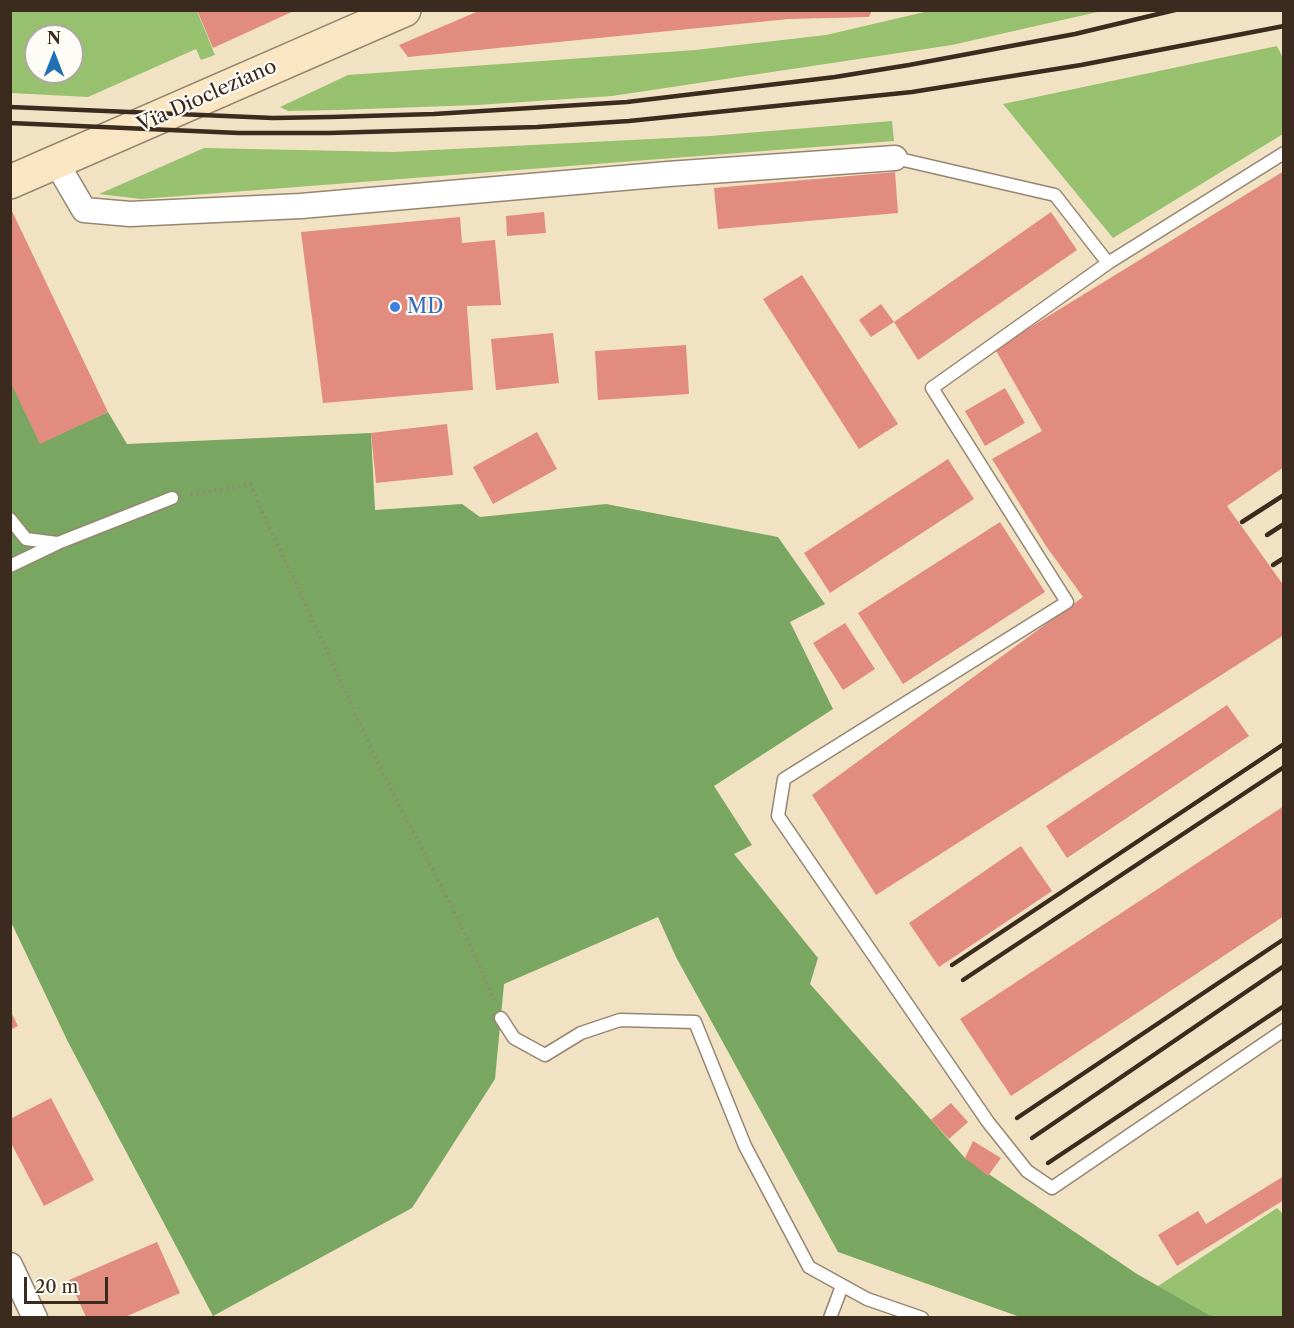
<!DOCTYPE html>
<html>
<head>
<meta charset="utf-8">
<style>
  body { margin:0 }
  #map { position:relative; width:1294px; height:1328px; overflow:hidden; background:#f1e2c4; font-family:"Libre Caslon Text",serif }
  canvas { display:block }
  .frame { position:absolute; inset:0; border:12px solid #3b2a1e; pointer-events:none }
  .north { position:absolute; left:24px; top:24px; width:60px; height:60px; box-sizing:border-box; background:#fdfcf7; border:2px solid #afa8a0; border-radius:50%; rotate:0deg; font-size:16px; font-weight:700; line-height:24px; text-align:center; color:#3b2a1e }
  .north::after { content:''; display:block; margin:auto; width:21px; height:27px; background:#1f6fb2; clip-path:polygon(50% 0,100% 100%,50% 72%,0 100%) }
  .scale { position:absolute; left:24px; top:1277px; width:84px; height:27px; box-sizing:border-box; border:3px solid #3b2a1e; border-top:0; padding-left:8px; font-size:18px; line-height:21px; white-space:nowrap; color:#3b2a1e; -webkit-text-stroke:4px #fdfcf7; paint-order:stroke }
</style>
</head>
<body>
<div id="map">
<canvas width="1294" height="1328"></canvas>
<div class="frame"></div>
<div class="north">N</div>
<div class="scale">20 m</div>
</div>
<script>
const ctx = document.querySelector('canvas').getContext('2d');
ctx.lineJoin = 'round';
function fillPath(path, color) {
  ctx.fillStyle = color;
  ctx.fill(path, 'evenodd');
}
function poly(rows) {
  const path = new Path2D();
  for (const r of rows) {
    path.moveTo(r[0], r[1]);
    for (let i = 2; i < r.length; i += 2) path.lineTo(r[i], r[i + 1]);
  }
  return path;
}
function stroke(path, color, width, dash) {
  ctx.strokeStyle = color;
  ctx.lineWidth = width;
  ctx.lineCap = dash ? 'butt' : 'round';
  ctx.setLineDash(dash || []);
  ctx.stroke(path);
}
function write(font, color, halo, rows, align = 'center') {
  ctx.font = font + ' "Libre Caslon Text",serif';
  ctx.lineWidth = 4.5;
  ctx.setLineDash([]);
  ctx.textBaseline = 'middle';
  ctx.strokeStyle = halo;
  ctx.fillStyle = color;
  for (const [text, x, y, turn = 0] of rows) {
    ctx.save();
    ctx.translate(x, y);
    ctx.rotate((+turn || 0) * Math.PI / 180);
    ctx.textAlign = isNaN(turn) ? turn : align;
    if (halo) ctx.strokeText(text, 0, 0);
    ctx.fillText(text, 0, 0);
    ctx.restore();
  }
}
const green = poly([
  [933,10,1102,11,952,45,612,96,477,105,337,110,288,111,280,107,348,75,695,50,826,35],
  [10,11,197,11,215,55,201,60,196,49,88,97,11,93],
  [36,36,72,36,72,72,36,72],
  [1277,46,1283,58,1283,134,1113,238,1003,104],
  [892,121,894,141,141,199,99,194,204,148,394,152,710,136],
  [1277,1208,1283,1214,1283,1317,1213,1317,1158,1286]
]);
const forest = poly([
  [11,381,40,443,108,412,127,444,371,433,375,510,462,504,480,517,606,504,778,537,825,604,790,622,833,709,714,786,752,845,734,854,818,958,810,984,965,1158,1137,1274,1213,1317,1020,1317,838,1252,676,957,658,917,504,984,495,1079,412,1208,213,1316,68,1042,11,922]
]);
const building = poly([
  [197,10,296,10,213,48],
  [481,10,872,10,869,17,789,19,408,57,399,45],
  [1284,171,1284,467,1227,506,1284,586,1284,635,876,895,812,795,1083,597,1046,546,992,459,1042,431,995,349],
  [895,172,898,213,718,229,714,188],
  [10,207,108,412,40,444,10,381],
  [544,212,546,233,507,236,506,216],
  [1051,212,1077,250,918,360,894,322,871,337,859,320,881,304,894,322],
  [460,217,462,243,495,240,501,305,467,306,473,390,323,403,301,232],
  [802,275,898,424,859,449,763,299],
  [553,333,559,383,496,390,491,339],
  [686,345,689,394,598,400,595,351],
  [1005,388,1025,423,985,446,965,411],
  [447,424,453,475,376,483,371,433],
  [537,432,557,469,493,504,473,467],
  [948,459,974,499,830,593,804,553],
  [1000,522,1045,592,903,684,858,613],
  [845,623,875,669,843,690,813,643],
  [1227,705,1249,736,1067,858,1046,826],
  [1284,806,1284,916,1011,1096,960,1019],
  [1021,846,1052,891,939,967,909,923],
  [10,1010,18,1026,10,1030],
  [51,1098,94,1180,44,1206,10,1141,10,1119],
  [951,1103,968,1122,949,1139,931,1120],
  [973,1141,1001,1158,988,1176,965,1158],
  [1284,1176,1284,1200,1177,1266,1158,1235,1198,1211,1206,1224],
  [157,1242,180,1293,125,1317,86,1317,69,1280]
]);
const path = poly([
  [191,495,250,484,384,776,458,918,494,1000]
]);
const lane = poly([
  [895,158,1055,195,1108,263,932,388,1067,602,784,779,778,816,988,1122,1027,1171,1052,1188,1284,1030],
  [1108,263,1284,153],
  [10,519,26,539,57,543],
  [10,566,58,543,172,498],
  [501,1018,514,1038,545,1055,581,1033,620,1020,695,1022,745,1146,809,1267,867,1299,922,1318],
  [830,1318,842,1286]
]);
const street = poly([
  [56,162,84,210,130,214,301,206,668,174,895,158],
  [10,1265,35,1318]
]);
const secondary = poly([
  [10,182,404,10]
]);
const rail = poly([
  [10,107,273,118,331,117,434,114,627,102,835,77,909,65,1075,34,1175,10],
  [10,123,239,133,329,133,537,127,629,121,912,92,1081,65,1284,26],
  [1242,522,1284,495],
  [1267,535,1284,524],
  [1273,565,1284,558],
  [952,965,1284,744],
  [963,980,1284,767],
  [1017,1118,1284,939],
  [1032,1138,1284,966],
  [1048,1163,1284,1006]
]);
const markers = [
  [395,307,6,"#3f7fe0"]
];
const streetNames = [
  ["Via Diocleziano",207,96,-24]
];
const shopNames = [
  ["MD",407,307]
];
fillPath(green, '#97c16e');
fillPath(forest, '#79a761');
fillPath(building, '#e28b7f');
stroke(lane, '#968671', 15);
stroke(street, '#968671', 27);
stroke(secondary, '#968671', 36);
stroke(path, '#968671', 4, [1.5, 4.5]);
stroke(lane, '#fff', 12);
stroke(street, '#fff', 24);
stroke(secondary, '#fbe6c4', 33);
stroke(rail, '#3b2a1e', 4.5);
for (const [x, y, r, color] of markers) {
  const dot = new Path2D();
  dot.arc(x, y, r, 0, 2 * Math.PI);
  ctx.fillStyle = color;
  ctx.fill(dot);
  stroke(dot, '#fdfcf7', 2);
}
write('20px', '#3b2a1e', '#fdfcf7', streetNames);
write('20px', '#366cbe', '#fdfcf7', shopNames, 'left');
</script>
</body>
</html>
